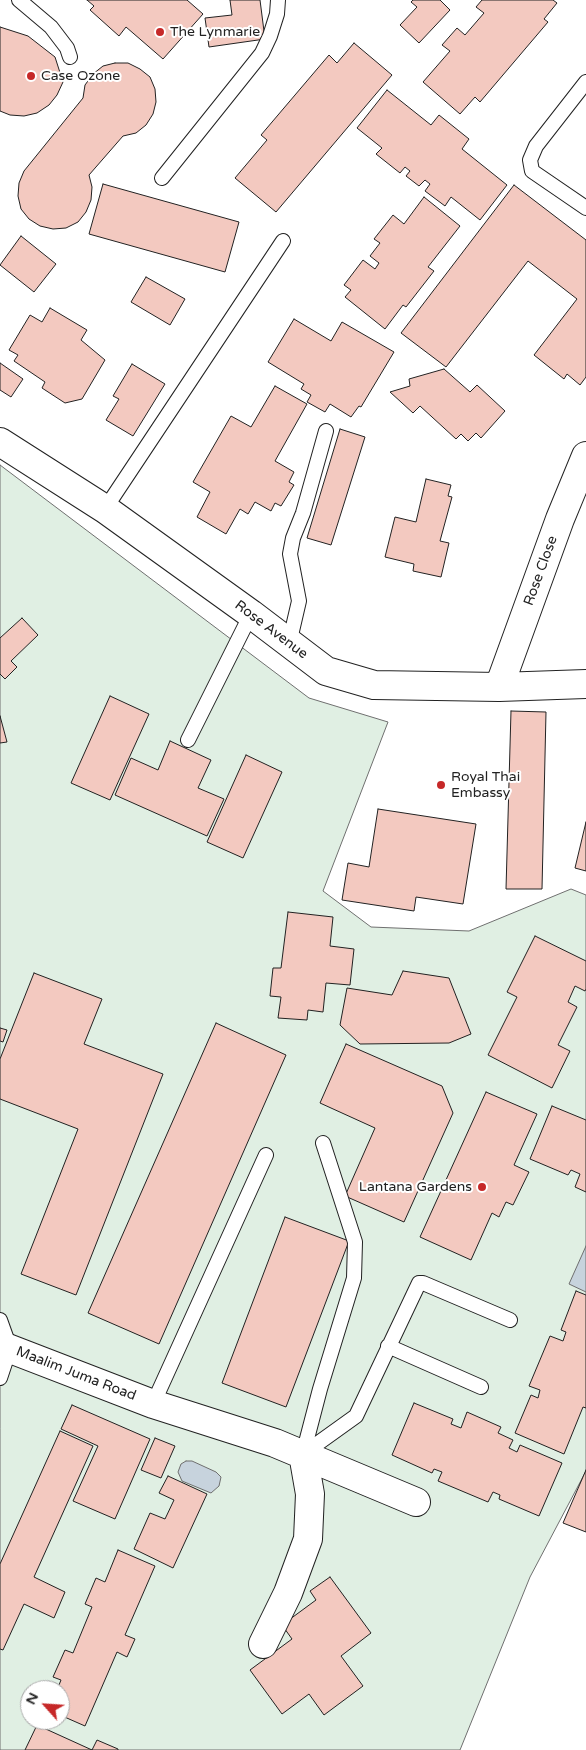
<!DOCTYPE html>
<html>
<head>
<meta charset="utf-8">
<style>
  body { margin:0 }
  #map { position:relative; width:586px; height:1750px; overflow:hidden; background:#fff; font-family:"Varela Round",sans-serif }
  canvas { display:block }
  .north { position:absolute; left:20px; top:1680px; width:50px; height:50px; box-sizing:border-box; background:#fff; border:1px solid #a7a7a7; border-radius:50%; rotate:296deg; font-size:14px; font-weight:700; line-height:20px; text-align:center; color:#222 }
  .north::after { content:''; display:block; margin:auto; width:18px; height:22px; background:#c62828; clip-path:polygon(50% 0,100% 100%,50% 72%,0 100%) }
</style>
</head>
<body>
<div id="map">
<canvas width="586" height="1750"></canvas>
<div class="north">N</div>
</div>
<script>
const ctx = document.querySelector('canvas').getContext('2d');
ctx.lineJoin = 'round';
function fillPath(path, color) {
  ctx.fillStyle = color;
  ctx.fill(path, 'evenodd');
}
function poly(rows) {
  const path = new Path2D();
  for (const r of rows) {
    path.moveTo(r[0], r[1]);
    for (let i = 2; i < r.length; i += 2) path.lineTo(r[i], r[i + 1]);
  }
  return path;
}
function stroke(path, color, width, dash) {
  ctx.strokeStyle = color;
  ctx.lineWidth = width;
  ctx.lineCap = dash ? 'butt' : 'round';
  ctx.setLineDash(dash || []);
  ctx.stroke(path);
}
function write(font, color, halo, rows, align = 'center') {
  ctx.font = font + ' "Varela Round",sans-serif';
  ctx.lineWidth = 4;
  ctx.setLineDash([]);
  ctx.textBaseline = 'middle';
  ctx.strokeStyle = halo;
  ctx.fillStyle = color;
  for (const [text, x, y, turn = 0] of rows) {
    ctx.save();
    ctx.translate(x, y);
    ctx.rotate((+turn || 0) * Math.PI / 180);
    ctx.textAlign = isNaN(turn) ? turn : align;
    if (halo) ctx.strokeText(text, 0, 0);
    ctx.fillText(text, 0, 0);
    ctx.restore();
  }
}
const green = poly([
  [0,465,309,698,388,722,323,891,371,927,469,931,571,889,586,895,586,1471,530,1577,460,1750,0,1750,0,465],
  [30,1690,60,1690,60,1720,30,1720,30,1690]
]);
const water = poly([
  [586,1246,586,1292,569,1284,586,1246],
  [186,1461,192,1461,216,1472,221,1477,219,1486,211,1493,182,1481,178,1472,181,1464,186,1461]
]);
const building = poly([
  [87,0,187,0,203,14,163,59,126,27,119,36,90,10,94,6,87,0],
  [230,0,260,0,265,39,209,47,205,18,232,15,230,0],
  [413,0,440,0,450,10,419,43,400,25,417,7,411,2,413,0],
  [482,0,553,0,557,3,544,19,548,22,480,102,475,97,460,114,423,82,450,51,442,45,457,28,465,35,484,13,476,7,482,0],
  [0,27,28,36,55,57,63,82,57,95,49,105,37,113,24,116,10,115,0,111,0,27],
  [354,43,392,75,276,212,235,178,267,140,261,135,329,55,337,63,354,43],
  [115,63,128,63,140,69,150,77,155,89,156,102,153,114,146,125,136,133,123,136,89,175,92,187,91,200,86,212,78,222,66,228,53,229,40,226,29,219,21,209,18,196,19,183,24,171,83,98,85,85,93,74,103,66,115,63],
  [387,90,431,125,439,115,469,139,462,149,507,185,480,220,451,197,445,206,425,191,430,184,425,180,419,186,406,176,410,171,405,167,400,173,376,154,382,148,357,128,387,90],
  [103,184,239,222,225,272,89,234,103,184],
  [514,185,586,240,586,377,580,385,567,374,564,379,534,355,577,299,528,261,446,367,401,333,514,185],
  [424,197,460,226,428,267,434,271,406,307,403,305,385,329,345,297,351,290,344,285,363,260,375,269,379,263,370,256,380,243,374,239,393,215,404,224,424,197],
  [21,236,56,264,34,292,0,265,21,236],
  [146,277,185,299,170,325,131,302,146,277],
  [50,308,87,330,81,340,105,360,82,399,65,403,42,388,45,382,14,361,18,355,9,350,30,315,42,322,50,308],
  [294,319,331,341,342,322,394,352,361,407,359,406,351,417,330,404,325,412,307,402,311,395,301,389,304,384,268,362,294,319],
  [0,363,23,379,11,397,0,390,0,363],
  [132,364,165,384,133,436,106,420,119,399,113,396,132,364],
  [444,369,470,392,477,385,505,411,481,438,476,433,468,441,461,434,456,439,420,406,413,413,390,392,410,386,409,379,444,369],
  [275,386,307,404,275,461,294,472,289,482,294,485,281,506,275,503,271,511,255,502,248,514,240,509,226,534,197,517,210,492,193,482,231,416,251,427,275,386],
  [340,429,365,437,331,545,307,538,340,429],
  [426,479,451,485,448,496,452,497,440,541,449,543,441,577,413,571,414,564,385,557,395,517,416,522,426,479],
  [22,618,38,635,11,661,17,667,5,679,0,674,0,638,22,618],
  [110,696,149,714,110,800,71,783,110,696],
  [511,711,546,712,542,889,506,889,511,711],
  [0,716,7,742,0,743,0,716],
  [170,741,211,760,198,788,224,799,207,836,115,795,131,758,158,770,170,741],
  [246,755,282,772,243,858,207,842,246,755],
  [378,809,476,824,463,904,416,897,414,911,342,900,348,863,369,867,378,809],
  [586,822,586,871,575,868,586,822],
  [288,912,333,917,330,946,354,949,350,985,326,983,323,1012,308,1010,307,1020,278,1018,281,997,270,996,273,968,281,968,288,912],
  [535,936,586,961,586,989,585,991,575,986,568,1002,577,1007,558,1045,570,1051,552,1088,488,1055,517,997,507,992,535,936],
  [403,971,449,978,471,1034,449,1043,360,1044,340,1025,347,988,392,995,403,971],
  [34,973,102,999,84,1044,163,1074,76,1295,21,1274,78,1129,0,1099,0,1059,34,973],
  [216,1023,286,1055,159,1344,88,1313,216,1023],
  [0,1028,7,1030,3,1042,0,1041,0,1028],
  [346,1044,442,1086,453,1113,404,1222,345,1196,375,1128,320,1103,346,1044],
  [486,1092,537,1114,514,1165,529,1172,513,1205,506,1202,499,1217,492,1213,471,1260,420,1237,486,1092],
  [552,1106,586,1120,586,1192,575,1187,580,1174,571,1170,568,1175,530,1159,552,1106],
  [285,1217,349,1241,286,1407,222,1383,285,1217],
  [576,1291,586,1295,586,1408,583,1407,564,1454,515,1433,531,1395,538,1398,540,1390,529,1386,550,1336,563,1341,566,1332,561,1330,576,1291],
  [414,1403,453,1419,451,1424,461,1428,467,1412,501,1427,498,1433,513,1440,509,1448,517,1452,520,1445,562,1463,539,1516,499,1499,500,1495,493,1492,488,1502,438,1481,442,1472,434,1469,432,1473,392,1455,414,1403],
  [72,1405,150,1439,115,1519,73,1501,98,1446,61,1429,72,1405],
  [60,1431,93,1446,34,1577,65,1592,54,1618,24,1604,3,1650,0,1649,0,1564,60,1431],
  [155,1438,175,1446,161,1478,141,1470,155,1438],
  [586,1470,586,1532,563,1523,586,1470],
  [168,1476,207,1494,173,1568,134,1549,150,1513,165,1519,174,1500,159,1493,168,1476],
  [118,1550,155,1566,125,1635,135,1639,127,1657,117,1652,85,1726,60,1715,60,1690,57,1690,61,1680,53,1677,65,1650,73,1653,92,1607,85,1604,96,1578,105,1582,118,1550],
  [330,1577,371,1633,341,1656,363,1686,324,1715,309,1694,282,1714,250,1670,292,1639,282,1625,316,1600,310,1591,330,1577],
  [37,1725,92,1750,97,1740,118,1749,118,1750,25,1750,37,1725]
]);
const lane = poly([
  [19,0,51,27,67,48,70,57],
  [586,82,536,146,530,160,532,171,586,208],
  [162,178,262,53,270,36,277,14,278,0],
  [105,509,283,241],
  [289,644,299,601,290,554,293,538,303,513,326,431],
  [188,740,251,614],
  [0,1320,10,1348,0,1378],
  [388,1346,481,1387],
  [153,1404,266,1155],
  [303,1454,320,1389,354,1278,355,1242,323,1143],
  [303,1454,356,1416,419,1283,423,1283,510,1320]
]);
const street = poly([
  [0,442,105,509,251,614,326,671,374,685,499,687,586,684],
  [499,687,560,519,586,456],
  [0,1345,153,1404,275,1443,416,1502],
  [263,1644,288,1593,308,1539,310,1494,303,1454]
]);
const markers = [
  [160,32,5,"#c62828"],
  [31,76,5,"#c62828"],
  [441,785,5,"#c62828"],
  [482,1187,5,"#c62828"]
];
const poiNames = [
  ["The Lynmarie",170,32],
  ["Case Ozone",41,76],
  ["Royal Thai",451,777],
  ["Embassy",451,793],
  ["Lantana Gardens",472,1187,"right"]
];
const streetNames = [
  ["Rose Close",541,571,-70],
  ["Rose Avenue",271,630,37],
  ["Maalim Juma Road",76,1374,21]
];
fillPath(green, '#e0efe3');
stroke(green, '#6f6f6f', 1);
fillPath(water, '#c7d3dd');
stroke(water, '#6f6f6f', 1);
fillPath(building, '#f3c9c0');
stroke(building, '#222', 1);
stroke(lane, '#222', 16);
stroke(street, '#222', 30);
stroke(lane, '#fff', 14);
stroke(street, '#fff', 28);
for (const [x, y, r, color] of markers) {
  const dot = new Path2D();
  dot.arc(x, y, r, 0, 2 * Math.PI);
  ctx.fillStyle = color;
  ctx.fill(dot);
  stroke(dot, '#fff', 2);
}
write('14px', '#222', '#fff', poiNames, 'left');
write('14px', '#222', '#fff', streetNames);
</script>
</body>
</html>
